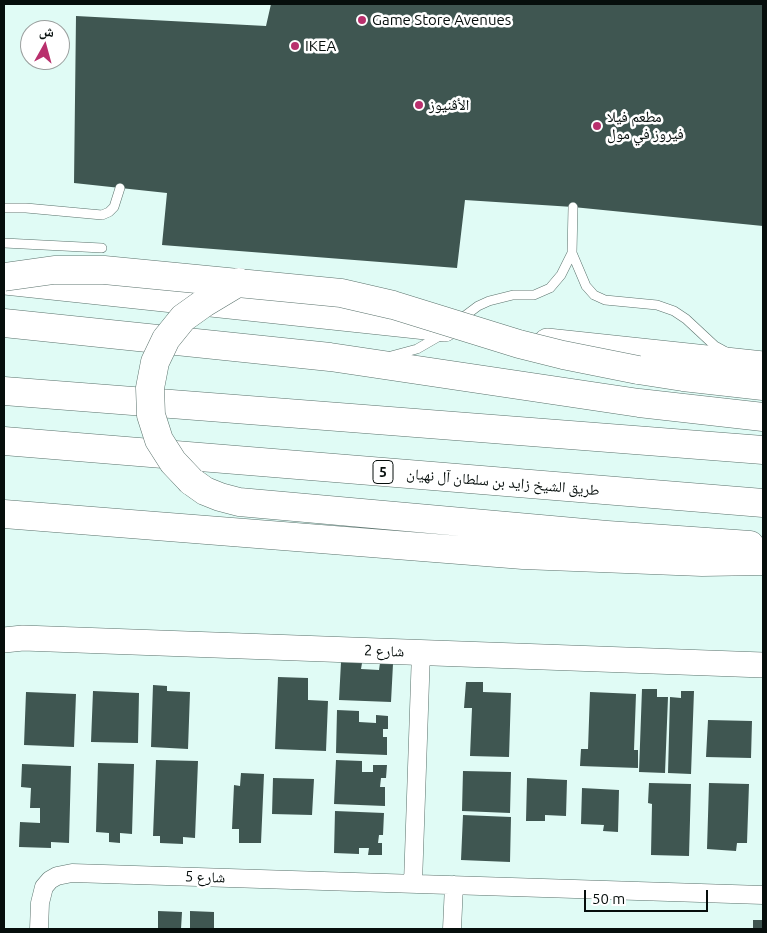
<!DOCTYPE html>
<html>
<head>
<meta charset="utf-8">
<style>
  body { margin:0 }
  #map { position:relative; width:767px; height:933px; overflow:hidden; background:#e0fbf5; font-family:Ubuntu,"Noto Naskh Arabic",sans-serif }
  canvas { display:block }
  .frame { position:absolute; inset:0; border:5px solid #060e0c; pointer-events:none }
  .north { position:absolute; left:20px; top:20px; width:50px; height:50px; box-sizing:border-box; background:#fff; border:1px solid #9b9f9e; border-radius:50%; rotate:7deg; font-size:14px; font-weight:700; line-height:20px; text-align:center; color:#060e0c }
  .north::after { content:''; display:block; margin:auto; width:18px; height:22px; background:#b9306d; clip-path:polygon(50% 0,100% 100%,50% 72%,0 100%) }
  .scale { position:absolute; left:584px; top:890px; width:124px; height:22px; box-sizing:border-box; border:2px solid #060e0c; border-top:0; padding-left:6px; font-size:15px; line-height:18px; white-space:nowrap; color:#060e0c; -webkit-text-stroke:4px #fff; paint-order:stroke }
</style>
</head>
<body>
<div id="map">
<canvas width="767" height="933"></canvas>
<div class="frame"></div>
<div class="north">ش</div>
<div class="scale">50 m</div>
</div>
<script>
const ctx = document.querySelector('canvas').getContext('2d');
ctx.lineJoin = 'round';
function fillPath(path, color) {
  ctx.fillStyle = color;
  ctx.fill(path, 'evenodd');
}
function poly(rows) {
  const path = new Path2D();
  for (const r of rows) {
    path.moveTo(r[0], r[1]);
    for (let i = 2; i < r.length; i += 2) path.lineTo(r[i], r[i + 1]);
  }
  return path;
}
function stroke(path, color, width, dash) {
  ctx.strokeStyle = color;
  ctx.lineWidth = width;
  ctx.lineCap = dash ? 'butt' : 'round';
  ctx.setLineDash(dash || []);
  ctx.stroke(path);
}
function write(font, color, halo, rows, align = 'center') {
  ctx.font = font + ' Ubuntu,"Noto Naskh Arabic",sans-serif';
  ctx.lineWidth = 5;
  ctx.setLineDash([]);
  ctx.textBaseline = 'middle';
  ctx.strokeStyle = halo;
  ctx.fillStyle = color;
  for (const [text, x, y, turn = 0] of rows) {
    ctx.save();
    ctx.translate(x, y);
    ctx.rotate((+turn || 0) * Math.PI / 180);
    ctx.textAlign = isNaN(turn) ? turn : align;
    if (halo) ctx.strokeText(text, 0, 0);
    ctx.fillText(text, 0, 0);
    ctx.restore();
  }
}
const building = poly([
  [271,4,763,4,763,226,573,207,465,200,457,268,162,245,167,193,74,183,76,16,266,26],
  [341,662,362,663,361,669,379,670,380,663,393,664,391,702,339,700],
  [278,677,308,678,308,700,328,701,326,751,275,749],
  [466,682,483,682,483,692,511,693,509,757,470,756,472,708,464,708],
  [153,685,167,686,167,691,190,692,188,749,151,747],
  [642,689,657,689,657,697,668,697,665,773,639,772],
  [93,691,139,693,138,743,91,742],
  [681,691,694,691,691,774,668,773,670,697,681,698],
  [26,692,76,694,74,747,24,745],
  [590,692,636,694,634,750,638,750,638,768,580,766,581,749,588,749],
  [337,710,359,711,359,722,376,723,376,715,388,716,388,729,383,729,383,737,387,737,387,755,336,753],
  [708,720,752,721,751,758,706,757],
  [156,760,198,761,195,838,183,837,183,844,160,843,160,836,153,836],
  [336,760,362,761,362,772,373,772,373,765,387,765,386,778,381,778,380,787,385,787,385,806,334,804],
  [98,763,134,764,132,834,120,833,120,843,109,842,109,833,96,832],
  [22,764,71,766,69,843,51,842,51,848,19,847,20,822,40,823,40,808,30,808,31,788,21,787],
  [463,771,511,772,510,813,462,811],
  [241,773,264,774,261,843,239,843,239,829,232,829,234,785,240,786],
  [273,778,314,779,312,815,272,814],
  [527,778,567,780,566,816,545,815,545,821,526,821],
  [649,783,691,784,689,856,651,855,652,804,648,803],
  [709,783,749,784,747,843,737,843,736,851,707,849],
  [582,788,619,790,618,832,603,831,604,825,581,824],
  [335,811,384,813,383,835,379,835,378,843,382,843,382,855,368,855,369,848,359,848,359,854,334,853],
  [463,815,511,817,510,862,461,860],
  [158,911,182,912,181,929,158,929],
  [190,911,214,912,214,929,190,929],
  [753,920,763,920,763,929,753,929]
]);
const lane = poly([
  [573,207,572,253,586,286,594,295,605,300,657,305,674,311,686,319,715,346,726,352],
  [4,208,26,208,102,215,109,212,114,207,120,188],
  [4,243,102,248],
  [458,321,478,306,489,301,513,295,534,295,550,288,561,275,572,253],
  [391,356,417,349,443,334]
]);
const street = poly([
  [413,883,421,652],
  [39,929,40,903,44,887,50,880,57,876,72,873,763,895],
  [452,929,454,885]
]);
const secondary = poly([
  [5,282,445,329],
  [547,341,763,364],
  [4,640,23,638,763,665]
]);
const highway = poly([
  [4,323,330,357,639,403,763,417],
  [638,370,683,377,763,386],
  [4,391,763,450],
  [4,441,763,503],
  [191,481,205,491,220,497,239,502,607,535,750,545],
  [4,514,523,555,702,562,763,561]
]);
const highwayBridge = poly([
  [4,277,54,270,104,270,341,293,393,305,519,344,563,355,638,370],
  [191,481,173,462,159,440,151,415,150,388,155,362,166,339,183,318,204,303,239,282]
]);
const markers = [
  [362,20,5,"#b9306d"],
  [295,46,5,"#b9306d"],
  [419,105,5,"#b9306d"],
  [597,126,5,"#b9306d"]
];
const shields = [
  [383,472,20]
];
const shieldNames = [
  ["5",383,472]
];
const poiNames = [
  ["Game Store Avenues",372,20],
  ["IKEA",305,46],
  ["الأڤنيوز",429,105],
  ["مطعم فيلا",607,117],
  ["فيروز في مول",607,134]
];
const streetNames = [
  ["طريق الشيخ زايد بن سلطان آل نهيان",503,482,5],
  ["شارع 2",384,651,2],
  ["شارع 5",205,877,2]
];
fillPath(building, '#3f5651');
stroke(lane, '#5a726c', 10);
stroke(street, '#5a726c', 19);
stroke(secondary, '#5a726c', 26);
stroke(highway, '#5a726c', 29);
stroke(lane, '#fff', 9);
stroke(street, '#fff', 18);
stroke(secondary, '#fff', 25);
stroke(highway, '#fff', 28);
stroke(highwayBridge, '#5a726c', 29, []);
stroke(highwayBridge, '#fff', 28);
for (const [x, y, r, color] of markers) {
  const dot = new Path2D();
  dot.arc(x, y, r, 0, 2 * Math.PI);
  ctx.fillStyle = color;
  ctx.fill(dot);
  stroke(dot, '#fff', 2);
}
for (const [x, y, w] of shields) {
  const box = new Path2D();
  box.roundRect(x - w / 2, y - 11.5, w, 23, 4);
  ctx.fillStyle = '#fff';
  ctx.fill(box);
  stroke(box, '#060e0c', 1);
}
write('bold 14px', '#060e0c', null, shieldNames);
write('15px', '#060e0c', '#fff', poiNames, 'left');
write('15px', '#060e0c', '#fff', streetNames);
</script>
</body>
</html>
